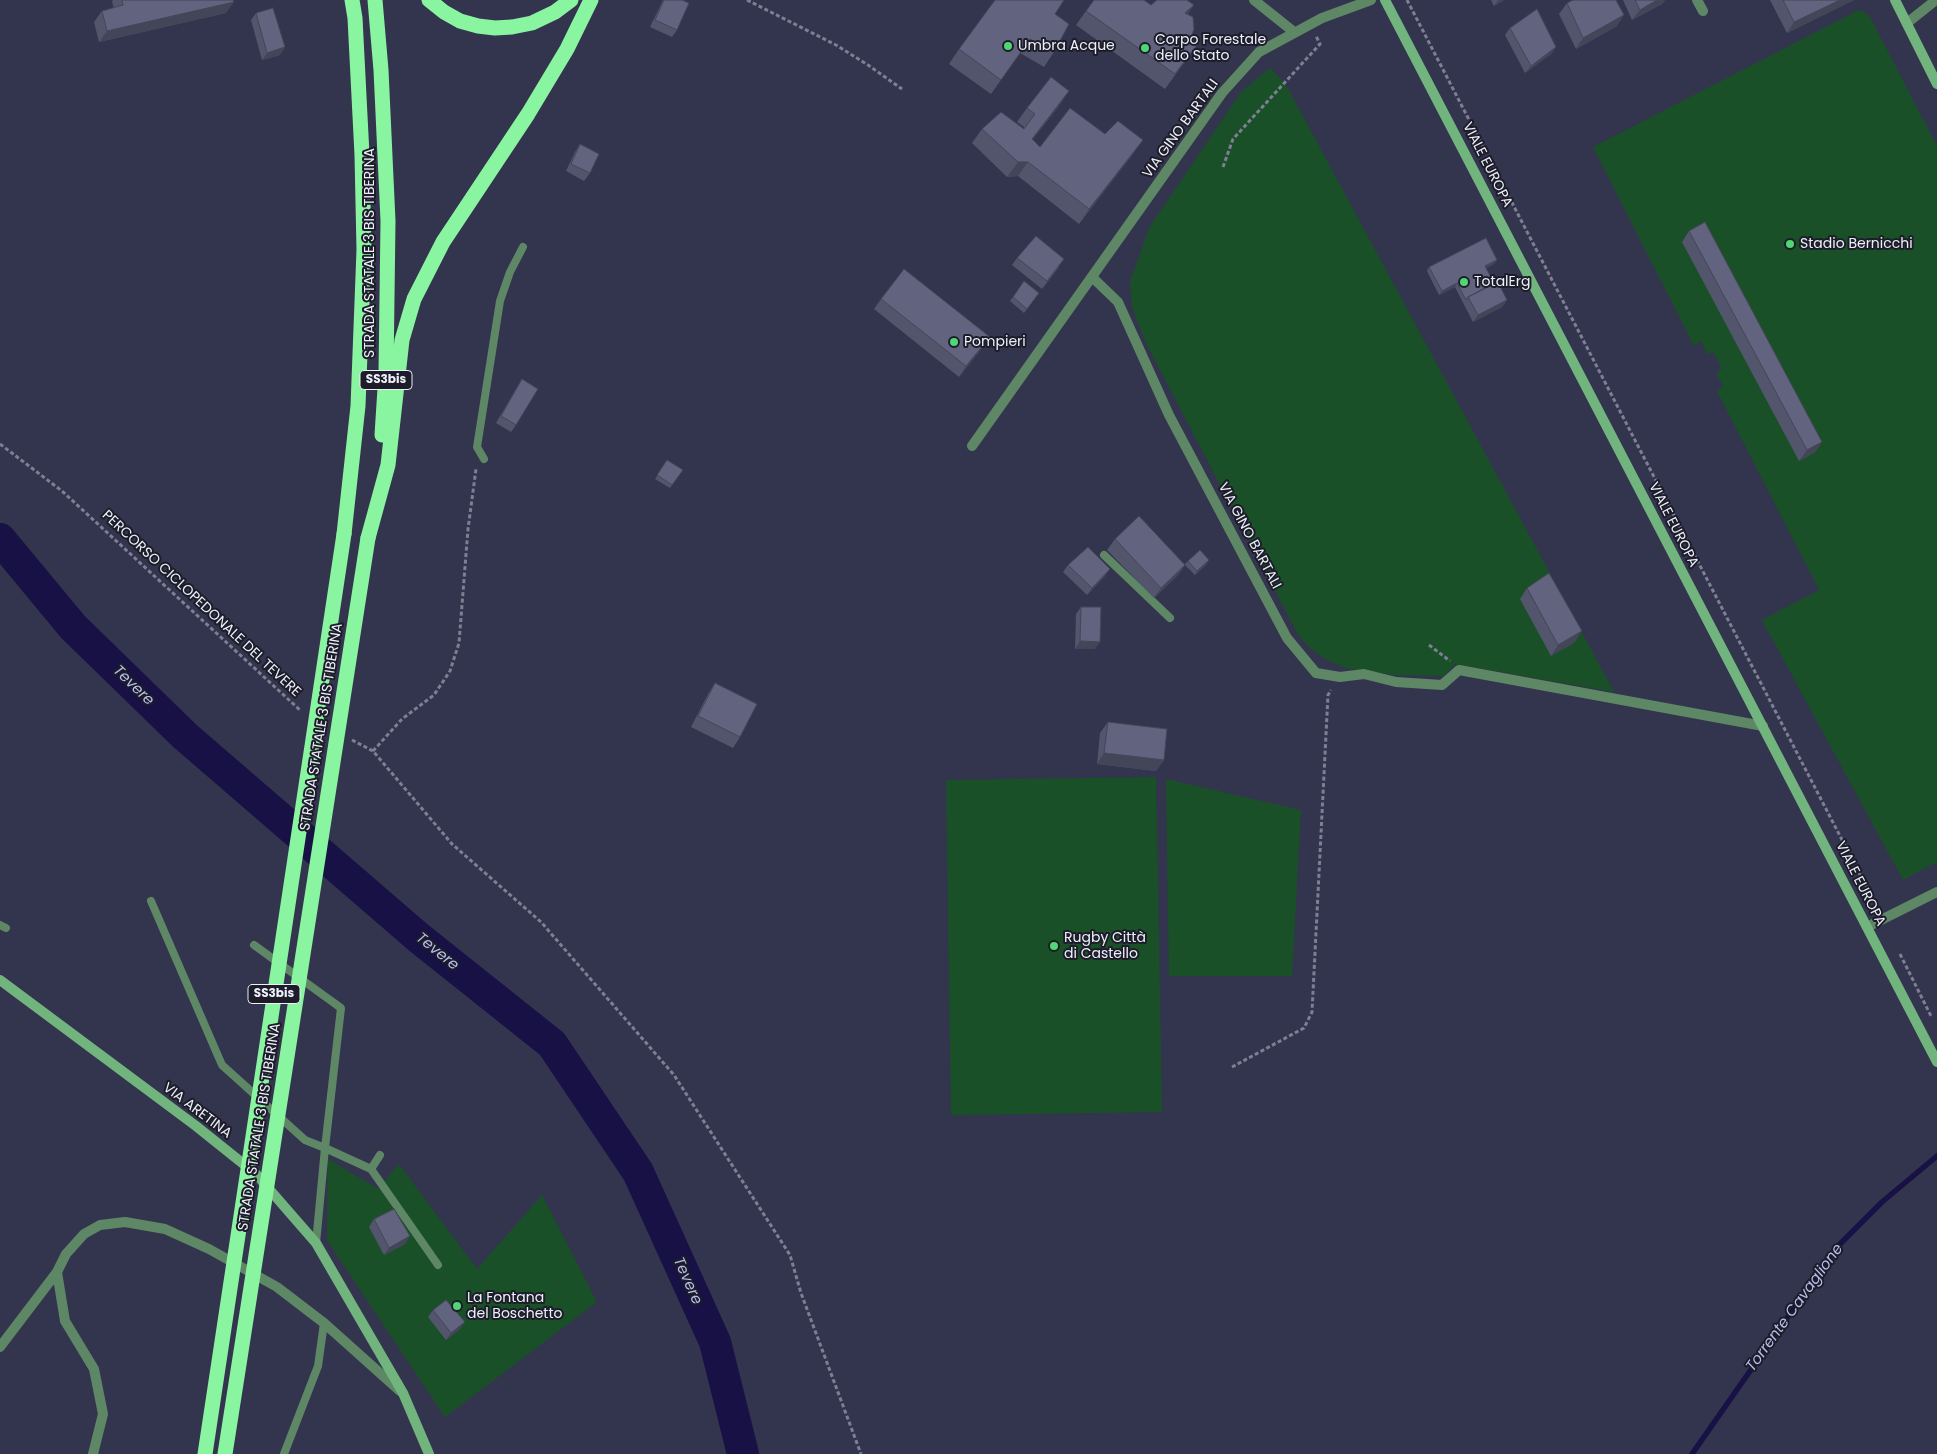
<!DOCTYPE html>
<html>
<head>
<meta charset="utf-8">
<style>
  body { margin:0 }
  canvas { display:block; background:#33344d }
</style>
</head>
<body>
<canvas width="1937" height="1454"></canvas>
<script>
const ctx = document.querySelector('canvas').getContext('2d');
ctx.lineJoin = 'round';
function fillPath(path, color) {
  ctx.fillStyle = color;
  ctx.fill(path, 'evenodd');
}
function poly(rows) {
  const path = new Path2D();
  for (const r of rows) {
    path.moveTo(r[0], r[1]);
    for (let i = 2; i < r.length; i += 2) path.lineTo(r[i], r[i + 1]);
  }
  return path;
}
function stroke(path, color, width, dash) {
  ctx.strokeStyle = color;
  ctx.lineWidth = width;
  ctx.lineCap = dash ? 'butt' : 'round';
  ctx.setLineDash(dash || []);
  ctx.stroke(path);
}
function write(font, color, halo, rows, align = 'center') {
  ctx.font = font + ' Poppins,sans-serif';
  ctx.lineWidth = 4;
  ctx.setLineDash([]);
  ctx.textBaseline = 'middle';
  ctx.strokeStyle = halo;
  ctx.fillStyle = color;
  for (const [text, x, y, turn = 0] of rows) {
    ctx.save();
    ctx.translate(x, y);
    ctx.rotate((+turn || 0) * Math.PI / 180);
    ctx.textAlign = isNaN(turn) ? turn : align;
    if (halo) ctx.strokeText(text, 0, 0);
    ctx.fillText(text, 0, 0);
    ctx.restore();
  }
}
const green = poly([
  [1859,10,1869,15,1937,146,1937,862,1903,880,1762,620,1819,590,1717,391,1723,386,1716,373,1722,369,1718,361,1713,352,1707,354,1701,341,1694,346,1593,147],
  [1270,68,1285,83,1614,692,1455,664,1444,676,1393,675,1345,668,1325,659,1310,648,1299,636,1146,343,1132,307,1130,282,1149,228,1241,92],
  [1156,777,1162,1112,951,1115,946,780],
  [1166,779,1301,810,1292,976,1169,976],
  [328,1159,378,1189,399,1164,477,1269,542,1195,597,1302,445,1417,327,1240]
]);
const stream = poly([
  [1692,1454,1836,1248,1882,1202,1937,1156]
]);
const river = poly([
  [0,539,73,627,185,736,419,938,552,1044,638,1172,715,1342,743,1454]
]);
const path = poly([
  [747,0,836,45,868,65,902,89],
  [1407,0,1868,890],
  [1223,167,1233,139,1320,44,1316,36],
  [0,444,62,491,301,711],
  [1429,645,1450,661],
  [352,740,373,751,452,844,541,922,674,1075,790,1255,801,1293,861,1454],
  [373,751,402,719,434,695,450,671,459,643,468,529,476,469],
  [1900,954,1931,1016],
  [1232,1067,1304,1028,1312,1012,1328,695,1331,690]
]);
const lane = poly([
  [484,459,477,447,500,301,510,272,523,247],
  [1104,555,1170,618],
  [151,901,222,1065,305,1140,325,1148,341,1008,254,945],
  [0,925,6,928],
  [371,1169,380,1155],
  [316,1243,325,1148,371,1169,438,1265],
  [284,1454,318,1366,324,1323]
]);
const street = poly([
  [1254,0,1294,32],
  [1697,0,1703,11],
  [1907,23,1936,0],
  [1092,277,1118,302,1169,415,1287,638,1316,673,1340,677,1364,674,1396,682,1442,685,1459,670,1763,726],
  [972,446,1222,93,1259,52,1322,18,1371,0],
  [1867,927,1937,892],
  [0,1347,57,1272],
  [93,1454,103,1414,94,1369,65,1321,57,1272,66,1254,84,1234,100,1225,125,1222,165,1229,209,1249,277,1287,324,1323,400,1391]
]);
const secondary = poly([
  [1385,0,1937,1062],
  [1895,0,1937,84],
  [0,980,196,1126,256,1174,316,1243,403,1393,429,1454]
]);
const highway = poly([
  [375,0,381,70,388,221,386,373,382,435],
  [429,0,444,12,460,21,478,26,495,28,512,27,532,23,555,12,571,0],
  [344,534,358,406,364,250,362,155,355,18,352,0],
  [368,538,388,465,402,340,414,299,443,242,528,114,567,49,591,0]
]);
const highwayBridge = poly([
  [205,1454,344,534],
  [225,1454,368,538]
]);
const wall = poly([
  [113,0,233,0,226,13,99,42,94,22,102,11,114,8,112,2],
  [663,0,682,0,677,30,672,37,650,27],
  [1491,0,1504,0,1494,6],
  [1623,0,1665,0,1662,4,1632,20],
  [1770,0,1854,0,1787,33],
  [1567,3,1617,26,1576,49,1559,14],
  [1151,5,1187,14,1191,38,1197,45,1165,89,1076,25,1086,11],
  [256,13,285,47,280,55,262,60,251,20],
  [1055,14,1054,52,1044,67,1020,53,991,94,949,64,959,49],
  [1510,28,1556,47,1551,54,1525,73,1505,35],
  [1059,106,1032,140,1040,147,1105,134,1133,154,1079,224,1018,176,1007,177,972,143,982,129,1024,129,1024,127,1017,122,1027,108],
  [580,144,590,173,584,181,566,171,575,152],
  [1689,231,1822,442,1815,452,1799,461,1682,242],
  [1017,258,1059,267,1042,289,1012,265],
  [1497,260,1494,264,1486,268,1494,283,1507,300,1502,307,1473,322,1455,287,1439,295,1427,271,1429,267],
  [1024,281,1039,293,1024,313,1010,301],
  [881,299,982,348,959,377,874,309],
  [522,379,516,425,511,432,496,423,517,387],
  [667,460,683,470,670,488,655,479],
  [1115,539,1185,564,1188,561,1207,564,1195,575,1185,565,1178,575,1154,598,1107,550],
  [1068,565,1110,569,1105,576,1087,595,1063,572],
  [1527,588,1575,642,1551,656,1520,599],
  [1081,607,1095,649,1075,649,1076,614],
  [715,683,740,737,733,748,691,727,708,694],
  [1108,722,1164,760,1156,771,1097,764,1100,733],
  [374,1219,405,1244,384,1255,369,1227],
  [433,1310,460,1329,446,1340,428,1317]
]);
const shadedWall = poly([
  [1498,0,1504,0,1494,6],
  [1657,0,1665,0,1662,4,1632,20,1640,10],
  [1840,0,1854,0,1787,33,1794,22],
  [234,2,226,13,99,42,107,31],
  [1194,5,1184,20,1185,13],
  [1624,15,1617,26,1576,49,1583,38],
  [285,47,280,55,262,60,267,53],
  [1556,47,1551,54,1525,73,1531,66],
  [1069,91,1059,106,1022,153,1032,139],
  [1143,140,1133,154,1079,224,1089,209],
  [1018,162,1028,162,1018,176,1007,177],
  [1497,260,1494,264,1483,270,1485,266],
  [1457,283,1455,287,1439,295,1442,291],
  [1507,300,1502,307,1473,322,1478,315],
  [990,337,982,348,959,377,966,366],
  [1822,442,1815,452,1799,461,1807,450],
  [1209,560,1207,564,1195,575,1197,571],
  [1185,565,1178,575,1154,598,1161,588],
  [1110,569,1105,576,1087,595,1092,588],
  [1582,631,1575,642,1551,656,1558,645],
  [1080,641,1100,642,1095,649,1075,649],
  [1104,753,1164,760,1156,771,1097,764],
  [410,1236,405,1244,384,1255,389,1248],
  [465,1322,460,1329,446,1340,451,1333]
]);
const building = poly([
  [122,0,233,0,234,2,107,31,102,11,123,5,122,0],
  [664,0,682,0,689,3,677,30,655,20,664,0],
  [995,0,1064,0,1055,14,1069,24,1054,52,1030,39,1001,80,959,49,995,0],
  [1094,0,1144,0,1151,5,1157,0,1187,0,1194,5,1185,13,1193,17,1194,29,1191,38,1197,45,1175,74,1086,11,1094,0],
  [1573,0,1616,0,1624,15,1583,38,1567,3,1573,0],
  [1635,0,1657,0,1640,10,1635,0],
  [1783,0,1840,0,1794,22,1783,0],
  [273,8,285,47,267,53,256,13,273,8],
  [1537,9,1556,47,1531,66,1510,28,1537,9],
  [1051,77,1069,91,1032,139,1040,147,1070,108,1105,134,1118,121,1143,140,1089,209,1028,162,1018,162,982,129,1001,112,1024,129,1035,114,1027,108,1051,77],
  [580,144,599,154,590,173,571,164,580,144],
  [1705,222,1822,442,1807,450,1689,231,1705,222],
  [1036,236,1064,259,1047,281,1017,258,1036,236],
  [1486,238,1497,260,1485,266,1494,283,1468,297,1466,300,1457,283,1442,291,1429,267,1486,238],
  [904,269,990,337,966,366,881,299,904,269],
  [1024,281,1039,293,1027,309,1013,297,1024,281],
  [1498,282,1507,300,1478,315,1468,297,1498,282],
  [522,379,538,389,516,425,501,416,522,379],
  [667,460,683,470,672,485,657,475,667,460],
  [1139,516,1185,565,1161,588,1115,539,1139,516],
  [1088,547,1110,569,1092,588,1068,565,1088,547],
  [1200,550,1209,560,1197,571,1188,561,1200,550],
  [1549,573,1582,631,1558,645,1527,588,1549,573],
  [1081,607,1101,607,1100,642,1080,641,1081,607],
  [715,683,757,704,740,737,698,716,715,683],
  [1108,722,1167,729,1164,760,1104,753,1108,722],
  [394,1209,410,1236,389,1248,374,1219,394,1209],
  [446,1300,465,1322,451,1333,433,1310,446,1300]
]);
const markers = [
  [1008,46,5,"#50d674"],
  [1145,48,5,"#50d674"],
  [1790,244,5,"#50d674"],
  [1464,282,5,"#50d674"],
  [954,342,5,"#50d674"],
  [1054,946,5,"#50d674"],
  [457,1306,5,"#50d674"]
];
const shields = [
  [386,380,52],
  [274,994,52]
];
const shieldNames = [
  ["SS3bis",386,380],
  ["SS3bis",274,994]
];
const poiNames = [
  ["Corpo Forestale",1155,40],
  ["dello Stato",1155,56],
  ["Umbra Acque",1018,46],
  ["Stadio Bernicchi",1800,244],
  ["TotalErg",1474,282],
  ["Pompieri",964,342],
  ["Rugby Città",1064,938],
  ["di Castello",1064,954],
  ["La Fontana",467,1298],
  ["del Boschetto",467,1314]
];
const streetNames = [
  ["VIA GINO BARTALI",1181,129,-54],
  ["VIALE EUROPA",1487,165,63],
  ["STRADA STATALE 3 BIS TIBERINA",370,253,-90],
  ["VIALE EUROPA",1673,525,63],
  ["VIA GINO BARTALI",1249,536,62],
  ["PERCORSO CICLOPEDONALE DEL TEVERE",201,604,43],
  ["STRADA STATALE 3 BIS TIBERINA",322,727,-81],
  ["VIALE EUROPA",1860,884,63],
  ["VIA ARETINA",197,1111,37],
  ["STRADA STATALE 3 BIS TIBERINA",260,1127,-81]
];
const waterNames = [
  ["Tevere",133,686,44],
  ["Tevere",437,952,39],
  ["Tevere",687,1281,66],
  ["Torrente Cavaglione",1795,1308,-54]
];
fillPath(green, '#1a5028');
stroke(stream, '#181146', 5.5);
stroke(river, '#181146', 32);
stroke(path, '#7e7f93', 3, [4, 2.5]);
stroke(lane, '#5e8765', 8);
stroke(street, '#5e8765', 10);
stroke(secondary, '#71b47d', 10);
stroke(highway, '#8af5a0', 15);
stroke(highwayBridge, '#8af5a0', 15);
fillPath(wall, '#53556d');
fillPath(shadedWall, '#444559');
fillPath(building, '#61637f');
stroke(building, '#444559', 1);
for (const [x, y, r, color] of markers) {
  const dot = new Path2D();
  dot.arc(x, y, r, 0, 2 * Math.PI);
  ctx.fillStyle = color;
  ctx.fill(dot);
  stroke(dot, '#1c1d28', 2);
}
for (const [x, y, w] of shields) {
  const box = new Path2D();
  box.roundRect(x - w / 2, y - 9.5, w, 19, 4);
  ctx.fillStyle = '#1c1d28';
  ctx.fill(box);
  stroke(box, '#eeeffc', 1);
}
write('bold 12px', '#eeeffc', null, shieldNames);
write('14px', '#eeeffc', '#1c1d28', poiNames, 'left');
write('14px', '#eeeffc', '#1c1d28', streetNames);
write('italic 15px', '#b8bcf0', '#1c1d28', waterNames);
</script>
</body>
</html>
